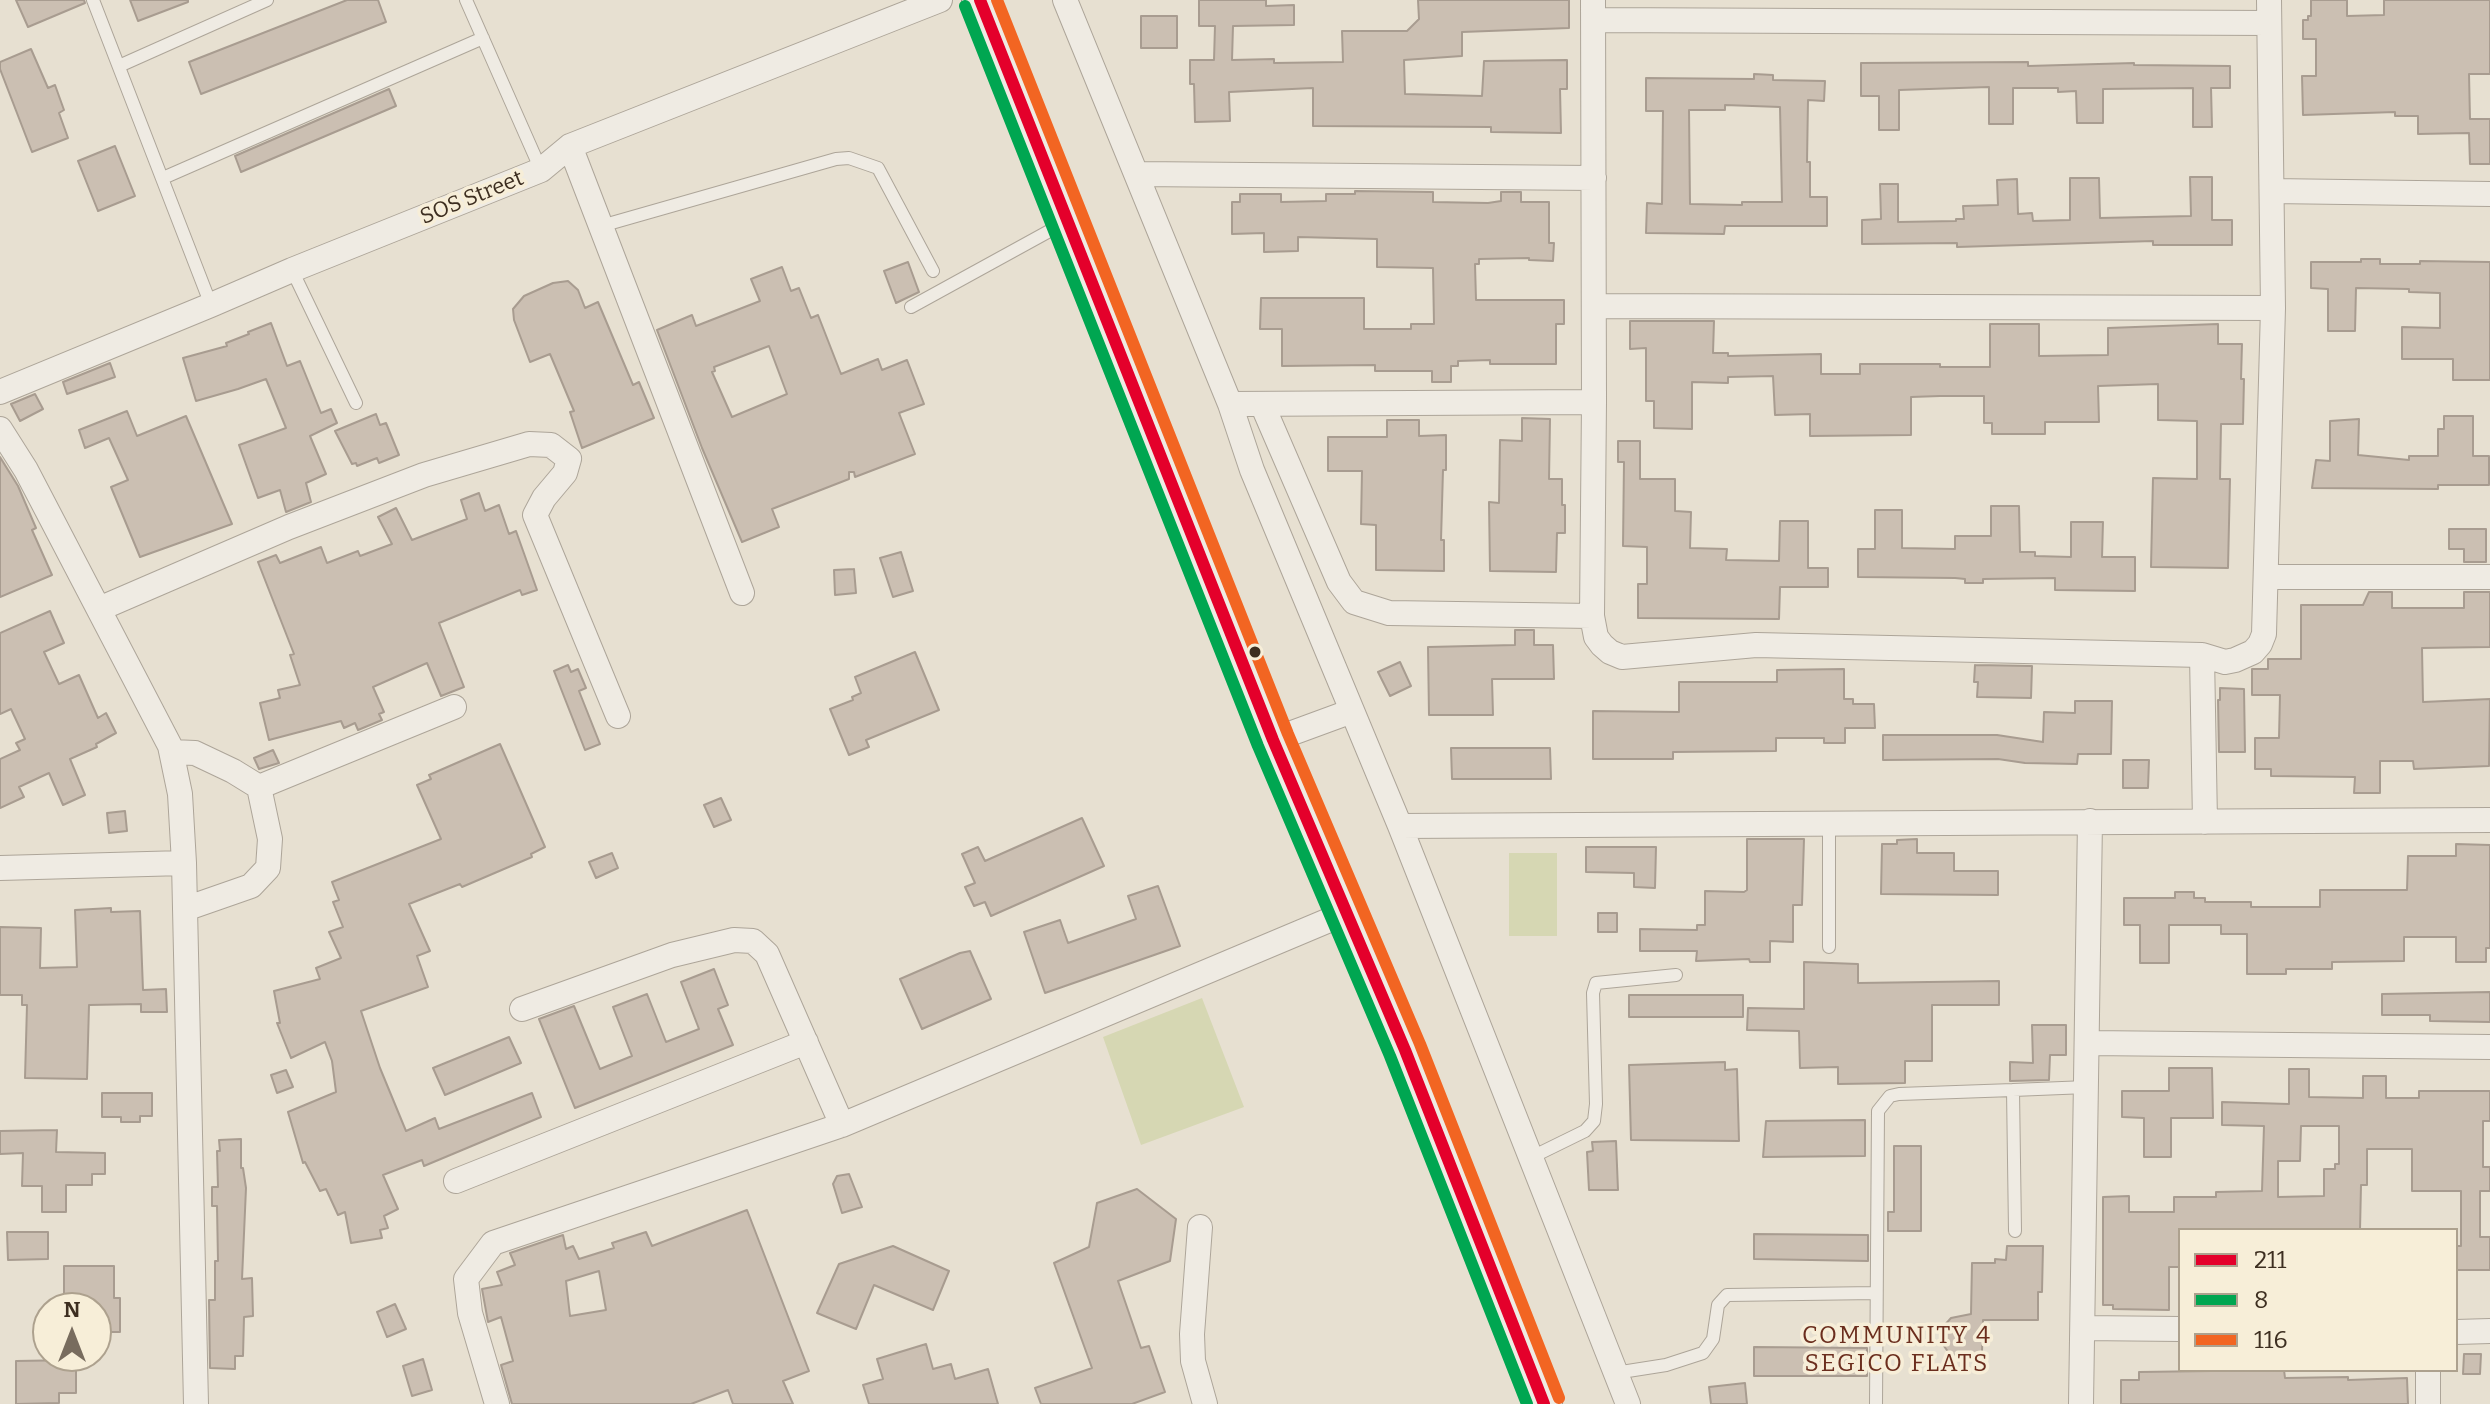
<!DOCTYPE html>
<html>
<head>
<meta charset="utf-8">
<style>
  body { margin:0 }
  #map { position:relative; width:2490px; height:1404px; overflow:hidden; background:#e7e0d1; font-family:Bitter,serif }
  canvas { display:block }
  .legend { position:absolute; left:2178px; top:1228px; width:280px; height:144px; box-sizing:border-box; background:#f7eed8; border:2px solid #ada18e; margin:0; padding:10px 14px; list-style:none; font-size:24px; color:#3d2e20 }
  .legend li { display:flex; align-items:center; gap:16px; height:40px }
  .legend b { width:40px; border:2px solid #ada18e }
  .north { position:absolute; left:32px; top:1292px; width:80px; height:80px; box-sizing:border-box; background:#f7eed8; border:2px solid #ada18e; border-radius:50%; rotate:0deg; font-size:22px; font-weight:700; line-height:32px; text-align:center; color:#3d2e20 }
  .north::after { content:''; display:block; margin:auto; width:28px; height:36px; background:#786c5e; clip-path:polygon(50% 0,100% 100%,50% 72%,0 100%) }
</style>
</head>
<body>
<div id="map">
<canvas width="2490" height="1404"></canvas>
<ul class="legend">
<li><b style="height:10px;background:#e4002b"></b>211</li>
<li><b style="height:10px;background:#00a651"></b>8</li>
<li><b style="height:10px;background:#f26522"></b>116</li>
</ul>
<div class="north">N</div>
</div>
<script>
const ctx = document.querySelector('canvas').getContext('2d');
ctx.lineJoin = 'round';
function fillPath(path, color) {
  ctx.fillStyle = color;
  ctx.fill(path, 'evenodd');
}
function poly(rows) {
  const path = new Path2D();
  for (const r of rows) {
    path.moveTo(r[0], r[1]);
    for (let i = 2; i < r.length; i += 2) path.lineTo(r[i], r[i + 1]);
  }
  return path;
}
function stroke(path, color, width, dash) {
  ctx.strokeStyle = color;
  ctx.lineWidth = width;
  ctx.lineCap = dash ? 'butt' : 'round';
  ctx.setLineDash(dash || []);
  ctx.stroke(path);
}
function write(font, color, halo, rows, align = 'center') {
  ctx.font = font + ' Bitter,serif';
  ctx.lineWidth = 7;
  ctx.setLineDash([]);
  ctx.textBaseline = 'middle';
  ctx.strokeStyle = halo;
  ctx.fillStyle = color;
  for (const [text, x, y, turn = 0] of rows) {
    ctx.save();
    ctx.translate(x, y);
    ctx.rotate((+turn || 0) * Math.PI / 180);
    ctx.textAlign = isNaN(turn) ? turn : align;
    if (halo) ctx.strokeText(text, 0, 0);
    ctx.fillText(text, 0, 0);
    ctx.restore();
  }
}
const green = poly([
  [1509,853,1557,853,1557,936,1509,936],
  [1202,998,1244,1107,1141,1145,1103,1037]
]);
const building = poly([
  [16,0,84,0,85,3,28,27,16,0],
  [130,0,188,0,188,2,138,21,130,0],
  [347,0,378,0,386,22,201,94,189,62,347,0],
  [1199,0,1266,0,1266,6,1294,5,1294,25,1233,26,1232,60,1274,59,1274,63,1343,62,1342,31,1407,31,1419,19,1418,0,1569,0,1569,28,1462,32,1462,56,1404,60,1405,94,1482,96,1484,61,1567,60,1567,89,1560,89,1561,133,1491,132,1491,127,1313,126,1313,88,1229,92,1230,121,1195,122,1194,84,1190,84,1190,60,1214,60,1215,26,1199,26,1199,0],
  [2311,0,2347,0,2347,16,2384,15,2384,0,2490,0,2490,74,2469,74,2470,119,2490,119,2490,164,2470,164,2469,133,2418,134,2418,116,2395,116,2395,112,2303,115,2302,76,2316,76,2316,39,2303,39,2303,20,2308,20,2308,16,2311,16,2311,0],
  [1141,16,1177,16,1177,48,1141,48,1141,16],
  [31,49,48,88,55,85,64,110,59,113,68,138,32,152,0,69,0,62,31,49],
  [2028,62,2028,66,2134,63,2134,65,2230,66,2230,88,2211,88,2212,127,2193,127,2193,88,2103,89,2103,123,2077,123,2076,91,2058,92,2058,88,2013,88,2013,124,1989,124,1989,87,1899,90,1899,130,1879,130,1879,96,1861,96,1861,63,2028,62],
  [1754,74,1773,75,1773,80,1825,81,1824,101,1808,100,1807,162,1810,162,1810,197,1827,197,1827,226,1725,226,1724,234,1646,233,1647,203,1662,204,1663,111,1646,111,1646,78,1754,79,1754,74],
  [1725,105,1780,107,1782,202,1742,202,1742,205,1690,204,1689,110,1725,110,1725,105],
  [389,89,396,106,241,172,235,156,389,89],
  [115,146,135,196,98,211,78,161,115,146],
  [2190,177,2212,177,2212,220,2232,220,2232,245,2153,245,2153,241,1957,247,1957,243,1862,244,1862,220,1881,219,1880,184,1898,184,1898,222,1956,221,1956,219,1964,219,1963,206,1998,205,1997,180,2017,179,2018,214,2032,213,2033,221,2070,220,2070,178,2099,178,2100,218,2191,216,2190,177],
  [1355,191,1433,192,1433,202,1488,203,1501,201,1501,192,1521,192,1521,202,1549,202,1549,243,1554,243,1553,261,1529,260,1529,258,1479,259,1479,264,1475,264,1476,300,1564,300,1564,324,1556,324,1556,364,1490,364,1490,360,1458,361,1458,366,1451,366,1451,382,1432,382,1432,371,1375,371,1375,365,1282,366,1282,329,1260,329,1261,298,1364,298,1364,329,1411,329,1411,324,1434,324,1433,268,1377,267,1377,239,1298,237,1298,251,1264,252,1264,233,1232,234,1232,202,1240,202,1240,194,1281,194,1281,202,1326,201,1326,194,1355,194,1355,191],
  [2361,259,2380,259,2380,264,2420,264,2420,261,2490,262,2490,380,2453,380,2453,359,2402,359,2402,327,2440,328,2440,293,2409,292,2409,289,2356,288,2355,331,2328,331,2328,289,2311,288,2311,262,2361,262,2361,259],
  [908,262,919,292,896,303,884,271,908,262],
  [782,267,791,291,799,288,811,318,818,315,841,374,878,359,882,370,907,360,924,404,899,413,915,454,855,477,854,472,849,472,849,479,772,509,779,527,742,542,702,448,657,330,692,315,696,326,760,301,751,279,782,267],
  [769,346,787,394,732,417,712,372,715,371,714,367,769,346],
  [568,281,578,290,585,308,598,302,633,385,639,382,654,418,582,448,570,412,574,411,550,354,530,362,514,320,513,309,524,296,553,283,568,281],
  [1630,321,1714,321,1713,353,1728,353,1728,356,1821,354,1821,374,1860,374,1860,364,1940,364,1940,367,1990,367,1990,324,2039,324,2039,356,2108,355,2108,328,2218,324,2218,344,2242,344,2241,379,2244,379,2243,424,2221,424,2220,479,2230,479,2228,568,2151,567,2153,478,2197,479,2197,421,2158,420,2158,384,2098,386,2099,422,2045,422,2045,434,1992,434,1992,423,1984,423,1984,396,1940,396,1911,397,1911,435,1810,436,1810,414,1775,415,1773,376,1728,377,1728,383,1692,382,1692,429,1654,428,1654,401,1646,401,1646,348,1630,349,1630,321],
  [271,323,287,366,300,361,321,413,331,409,337,423,310,436,326,474,306,483,311,502,286,512,280,490,258,498,239,445,286,428,266,379,238,389,196,401,183,358,227,346,226,343,249,334,248,332,271,323],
  [110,363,115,377,67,394,63,382,110,363],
  [35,394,43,409,20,421,11,404,35,394],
  [127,411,137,436,186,416,232,524,140,557,111,487,128,480,109,438,85,448,79,430,127,411],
  [376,414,380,425,386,423,399,455,379,463,377,458,357,466,356,463,352,464,335,431,376,414],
  [2444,416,2473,416,2473,456,2489,456,2489,485,2438,485,2438,489,2312,488,2316,460,2330,461,2330,421,2359,419,2358,455,2409,460,2409,456,2438,456,2438,429,2444,429,2444,416],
  [1522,418,1550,419,1549,479,1562,479,1562,505,1565,505,1565,533,1557,533,1556,572,1490,571,1489,502,1499,503,1500,440,1522,441,1522,418],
  [1387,420,1419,420,1419,436,1446,435,1446,470,1443,470,1441,540,1444,540,1444,571,1376,570,1376,525,1361,524,1362,471,1328,471,1328,437,1387,437,1387,420],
  [1618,441,1640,441,1640,479,1675,479,1675,511,1691,512,1690,548,1727,549,1726,560,1779,561,1780,521,1808,521,1808,568,1828,568,1828,587,1780,587,1779,619,1638,618,1638,584,1647,584,1647,547,1623,546,1624,462,1618,462,1618,441],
  [0,457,18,486,36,528,32,530,52,575,0,597,0,457],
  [479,493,485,511,499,505,509,534,516,531,537,590,522,595,520,590,439,623,464,687,441,696,427,663,373,687,384,712,379,714,382,720,358,730,355,723,344,728,341,721,269,740,260,703,280,698,278,690,300,685,290,655,294,654,258,562,276,555,280,563,321,547,327,563,358,551,360,556,392,544,378,517,396,508,412,540,467,519,461,500,479,493],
  [1991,506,2019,506,2020,552,2035,552,2035,556,2071,557,2071,522,2103,522,2102,557,2135,557,2135,591,2055,590,2055,578,1983,579,1983,583,1965,583,1965,579,1955,578,1858,577,1858,549,1875,549,1875,510,1902,510,1902,548,1955,549,1955,536,1991,536,1991,506],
  [2449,529,2486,529,2486,562,2464,562,2464,549,2449,549,2449,529],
  [901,552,913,591,893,597,880,558,901,552],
  [854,569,856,593,835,595,834,570,854,569],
  [2369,592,2392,592,2392,608,2464,608,2464,592,2490,592,2490,647,2422,648,2423,702,2490,699,2489,766,2414,769,2413,761,2380,761,2380,793,2354,793,2355,777,2271,776,2271,769,2255,769,2255,738,2279,738,2280,695,2252,695,2252,669,2268,669,2268,659,2301,659,2301,605,2363,605,2369,592],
  [50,611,64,643,44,652,59,684,79,675,98,718,106,713,116,733,96,744,97,747,70,759,85,795,63,805,49,773,19,787,24,797,0,808,0,759,20,750,16,743,25,739,11,709,0,714,0,633,50,611],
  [1515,630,1534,630,1534,645,1553,645,1554,679,1492,679,1493,715,1429,715,1428,647,1515,645,1515,630],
  [915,652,939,710,866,740,869,747,849,755,830,709,853,700,852,697,861,693,855,677,915,652],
  [1400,662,1411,686,1390,696,1378,672,1400,662],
  [568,665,571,672,578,669,586,688,579,691,600,744,585,750,554,671,568,665],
  [1975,665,2032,666,2031,698,1977,697,1978,682,1974,682,1975,665],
  [1844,669,1844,699,1853,699,1853,704,1874,704,1875,728,1845,728,1845,743,1824,743,1824,738,1776,738,1776,751,1673,752,1673,759,1593,759,1593,711,1679,712,1679,682,1777,682,1777,670,1844,669],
  [2220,688,2244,689,2245,752,2219,752,2218,700,2220,700,2220,688],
  [2075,701,2112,701,2111,754,2078,754,2077,764,2025,763,1998,759,1883,760,1883,735,1997,735,2043,742,2044,712,2075,713,2075,701],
  [500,744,545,847,531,854,532,857,462,887,460,884,409,904,430,951,417,956,428,987,361,1011,380,1068,406,1131,435,1118,439,1129,532,1093,541,1117,424,1166,422,1160,383,1175,398,1209,384,1216,388,1228,380,1230,382,1238,351,1243,345,1212,338,1215,326,1189,320,1191,305,1162,303,1163,288,1112,336,1092,332,1061,325,1042,291,1058,277,1023,280,1023,274,991,320,979,316,968,341,958,329,932,343,927,333,902,339,900,332,882,441,839,417,785,431,779,429,775,500,744],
  [1451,748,1550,748,1551,779,1452,779,1451,748],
  [273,750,279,763,259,769,254,758,273,750],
  [2123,760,2149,760,2148,788,2123,788,2123,760],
  [721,798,731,820,714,827,704,805,721,798],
  [125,811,127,831,109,833,107,813,125,811],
  [1082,818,1104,866,991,916,985,902,974,906,965,887,975,883,962,854,978,847,985,861,1082,818],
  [1747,839,1804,839,1802,905,1793,905,1793,942,1770,941,1770,962,1750,962,1749,959,1696,961,1697,951,1640,951,1640,929,1697,930,1697,925,1705,925,1705,891,1744,892,1747,890,1747,839],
  [1917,839,1917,853,1954,853,1954,871,1998,871,1998,895,1881,894,1882,844,1897,844,1897,840,1917,839],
  [2456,844,2490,845,2490,948,2486,948,2486,962,2456,962,2456,937,2404,937,2404,961,2332,962,2332,969,2286,969,2286,974,2247,974,2247,934,2221,934,2221,925,2169,925,2169,963,2140,963,2140,925,2124,925,2124,898,2175,898,2175,892,2194,892,2194,898,2205,898,2205,902,2251,902,2251,907,2320,907,2320,890,2407,890,2408,856,2456,856,2456,844],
  [1586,847,1656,847,1655,888,1634,887,1634,873,1586,872,1586,847],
  [612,853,618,868,596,878,589,862,612,853],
  [1158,886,1180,946,1045,993,1024,932,1060,920,1068,943,1136,919,1128,896,1158,886],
  [111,908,111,912,140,911,143,990,166,989,167,1012,141,1012,141,1004,89,1005,87,1079,25,1078,27,1005,22,1005,22,995,0,995,0,927,41,928,40,968,77,967,75,910,111,908],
  [1598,913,1617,913,1617,932,1598,932,1598,913],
  [970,951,991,999,922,1029,900,979,960,953,970,951],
  [1804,962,1858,964,1858,983,1999,981,1999,1005,1932,1005,1932,1061,1905,1061,1905,1083,1838,1084,1838,1067,1800,1068,1799,1031,1747,1030,1748,1008,1804,1009,1804,962],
  [714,969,728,1005,718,1009,733,1045,575,1108,539,1019,574,1006,600,1069,632,1056,613,1007,647,994,666,1042,699,1029,681,982,714,969],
  [2490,992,2490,1022,2430,1021,2430,1015,2382,1015,2382,994,2490,992],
  [1629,995,1743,995,1743,1017,1629,1017,1629,995],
  [2032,1025,2066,1025,2066,1055,2050,1055,2049,1080,2010,1081,2010,1062,2033,1063,2032,1025],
  [509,1037,521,1063,445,1095,433,1068,509,1037],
  [1725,1062,1725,1070,1737,1069,1739,1141,1631,1140,1629,1065,1725,1062],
  [2169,1068,2212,1068,2213,1118,2171,1118,2171,1157,2144,1157,2144,1118,2122,1117,2122,1091,2169,1091,2169,1068],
  [2289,1069,2309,1069,2309,1097,2363,1098,2363,1076,2386,1076,2386,1098,2419,1098,2419,1091,2490,1091,2490,1121,2483,1121,2483,1167,2490,1167,2490,1191,2480,1191,2480,1237,2490,1237,2490,1270,2456,1270,2456,1246,2461,1246,2461,1191,2412,1191,2412,1149,2367,1149,2367,1185,2361,1185,2360,1230,2180,1230,2180,1267,2169,1267,2169,1310,2113,1309,2113,1305,2103,1305,2103,1197,2129,1196,2129,1212,2174,1212,2174,1197,2216,1197,2216,1192,2262,1191,2264,1126,2222,1125,2222,1102,2289,1104,2289,1069],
  [2301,1126,2339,1126,2339,1164,2335,1164,2335,1169,2324,1169,2324,1196,2278,1197,2278,1161,2300,1161,2301,1126],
  [286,1070,293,1087,277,1093,271,1075,286,1070],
  [102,1093,152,1093,152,1116,140,1116,140,1122,121,1122,121,1117,102,1117,102,1093],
  [1865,1120,1865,1156,1763,1157,1766,1121,1865,1120],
  [57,1130,56,1152,105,1153,105,1174,92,1174,92,1185,66,1185,66,1212,42,1212,42,1186,22,1186,23,1153,0,1154,0,1131,57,1130],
  [241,1139,241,1168,243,1168,246,1188,242,1279,252,1278,253,1316,244,1317,243,1356,235,1356,235,1369,210,1368,209,1300,215,1300,215,1261,218,1261,217,1206,212,1206,212,1187,218,1187,217,1151,220,1151,219,1140,241,1139],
  [1616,1141,1618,1190,1589,1190,1587,1152,1593,1151,1592,1142,1616,1141],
  [1894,1146,1921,1146,1921,1231,1888,1231,1888,1212,1894,1212,1894,1146],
  [849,1174,862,1207,842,1213,833,1184,837,1176,849,1174],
  [1137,1189,1176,1219,1170,1261,1118,1281,1141,1348,1149,1346,1165,1392,1132,1404,1041,1404,1035,1388,1092,1368,1054,1263,1089,1247,1097,1203,1137,1189],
  [747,1210,809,1371,783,1381,793,1404,733,1404,728,1390,691,1404,512,1404,501,1365,513,1361,501,1317,488,1322,482,1289,502,1285,497,1272,515,1265,510,1253,563,1235,566,1249,573,1246,579,1259,614,1248,612,1243,646,1232,652,1246,747,1210],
  [599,1271,606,1310,570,1316,566,1281,599,1271],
  [7,1232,48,1232,48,1259,8,1260,7,1232],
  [1754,1234,1868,1235,1868,1261,1754,1259,1754,1234],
  [893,1246,949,1271,933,1310,874,1285,856,1329,817,1313,839,1264,893,1246],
  [2007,1246,2043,1246,2042,1292,2038,1292,2038,1320,1983,1320,1982,1352,1963,1357,1949,1353,1941,1342,1942,1328,1951,1318,1971,1314,1972,1263,1995,1263,1995,1259,2006,1260,2007,1246],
  [64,1266,114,1266,114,1298,120,1298,120,1332,96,1332,96,1308,64,1308,64,1266],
  [395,1304,406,1329,387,1337,377,1312,395,1304],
  [926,1344,933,1369,951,1364,955,1379,988,1369,998,1404,869,1404,863,1385,883,1379,877,1359,926,1344],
  [1754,1347,1867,1348,1867,1376,1754,1376,1754,1347],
  [2464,1354,2481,1354,2480,1374,2463,1374,2464,1354],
  [423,1359,432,1390,412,1396,403,1366,423,1359],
  [76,1360,76,1393,59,1393,59,1403,16,1404,16,1361,76,1360],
  [2284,1370,2285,1378,2348,1377,2348,1380,2407,1378,2408,1404,2121,1404,2121,1380,2139,1380,2139,1372,2284,1370],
  [1745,1383,1747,1404,1711,1404,1709,1387,1745,1383]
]);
const service = poly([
  [93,0,211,305],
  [466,0,541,170],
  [119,66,267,0],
  [163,178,483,38],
  [601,226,836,159,849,158,878,168,933,271],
  [292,270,356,403],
  [911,307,1064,223],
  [1829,947,1829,823],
  [1530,1158,1585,1131,1594,1121,1596,1104,1593,993,1596,983,1676,975],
  [2015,1231,2013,1090,2087,1087],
  [1615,1373,1666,1365,1703,1353,1713,1339,1718,1305,1727,1295,1876,1293],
  [1876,1404,1878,1111,1890,1096,1899,1094,2013,1090]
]);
const minor = poly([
  [1065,0,1230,404,1252,470,1400,826,1628,1404],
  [1593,0,1594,402],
  [1594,20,2269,23],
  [570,146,742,593],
  [1137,174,1594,178],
  [2272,191,2490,194],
  [1594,306,2273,308],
  [0,392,211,305,292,270,541,170,570,146,940,0],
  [1230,404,1594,402,1592,616,1596,637,1602,645,1610,652,1622,657,1756,645,2202,655,2225,662,2235,660,2253,652,2260,644,2264,634,2273,308,2269,0],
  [1262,404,1339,582,1354,602,1389,613,1592,616],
  [0,429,26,470,170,746,180,794,184,863,0,868],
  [2266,577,2490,577],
  [99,609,289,527,424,475,529,444,551,445,569,459,565,473,544,498,535,515,618,716],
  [2202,655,2205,822],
  [1273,740,1352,711],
  [172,752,195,753,233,771,259,787,454,707],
  [1400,826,2490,820],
  [184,863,196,1404],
  [185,909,251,886,268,868,270,839,259,787],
  [522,1009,672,955,734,940,753,941,767,954,842,1125],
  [2088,1043,2490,1047],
  [456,1181,806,1042],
  [1200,1227,1192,1334,1193,1361,1205,1404],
  [2083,1328,2180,1329],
  [2456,1332,2490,1331],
  [497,1404,470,1313,466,1279,493,1243,842,1125,1346,913],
  [2081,1404,2090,821],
  [2428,1404,2428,1370]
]);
const secondary = poly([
  [980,0,1273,740,1405,1050,1544,1404]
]);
const bus1 = poly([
  [980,0,1273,740,1405,1050,1544,1404]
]);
const bus2 = poly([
  [965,6,1258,746,1390,1056,1527,1404]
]);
const bus3 = poly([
  [997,0,1288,734,1420,1044,1559,1398]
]);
const markers = [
  [1255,652,7,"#3d2e20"]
];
const streetNames = [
  ["SOS Street",472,198,-22]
];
const neighbourhoodNames = [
  ["COMMUNITY 4",1897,1336],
  ["SEGICO FLATS",1897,1364]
];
fillPath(green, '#d6d7b3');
fillPath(building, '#cbbfb2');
stroke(building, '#a89c90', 2);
stroke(service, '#ada599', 14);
stroke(minor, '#ada599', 26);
stroke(secondary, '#9c958a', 38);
stroke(service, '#efebe3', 12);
stroke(minor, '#efebe3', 24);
stroke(secondary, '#efebe3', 36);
stroke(bus1, '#e4002b', 12);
stroke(bus2, '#00a651', 12);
stroke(bus3, '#f26522', 12);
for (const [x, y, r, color] of markers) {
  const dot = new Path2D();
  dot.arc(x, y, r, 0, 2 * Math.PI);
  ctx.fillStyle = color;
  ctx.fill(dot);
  stroke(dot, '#f7eed8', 3);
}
write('22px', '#3d2e20', '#f7eed8', streetNames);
ctx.letterSpacing = '2px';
write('24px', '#6b2e1e', '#f7eed8', neighbourhoodNames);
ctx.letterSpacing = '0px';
</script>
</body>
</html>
